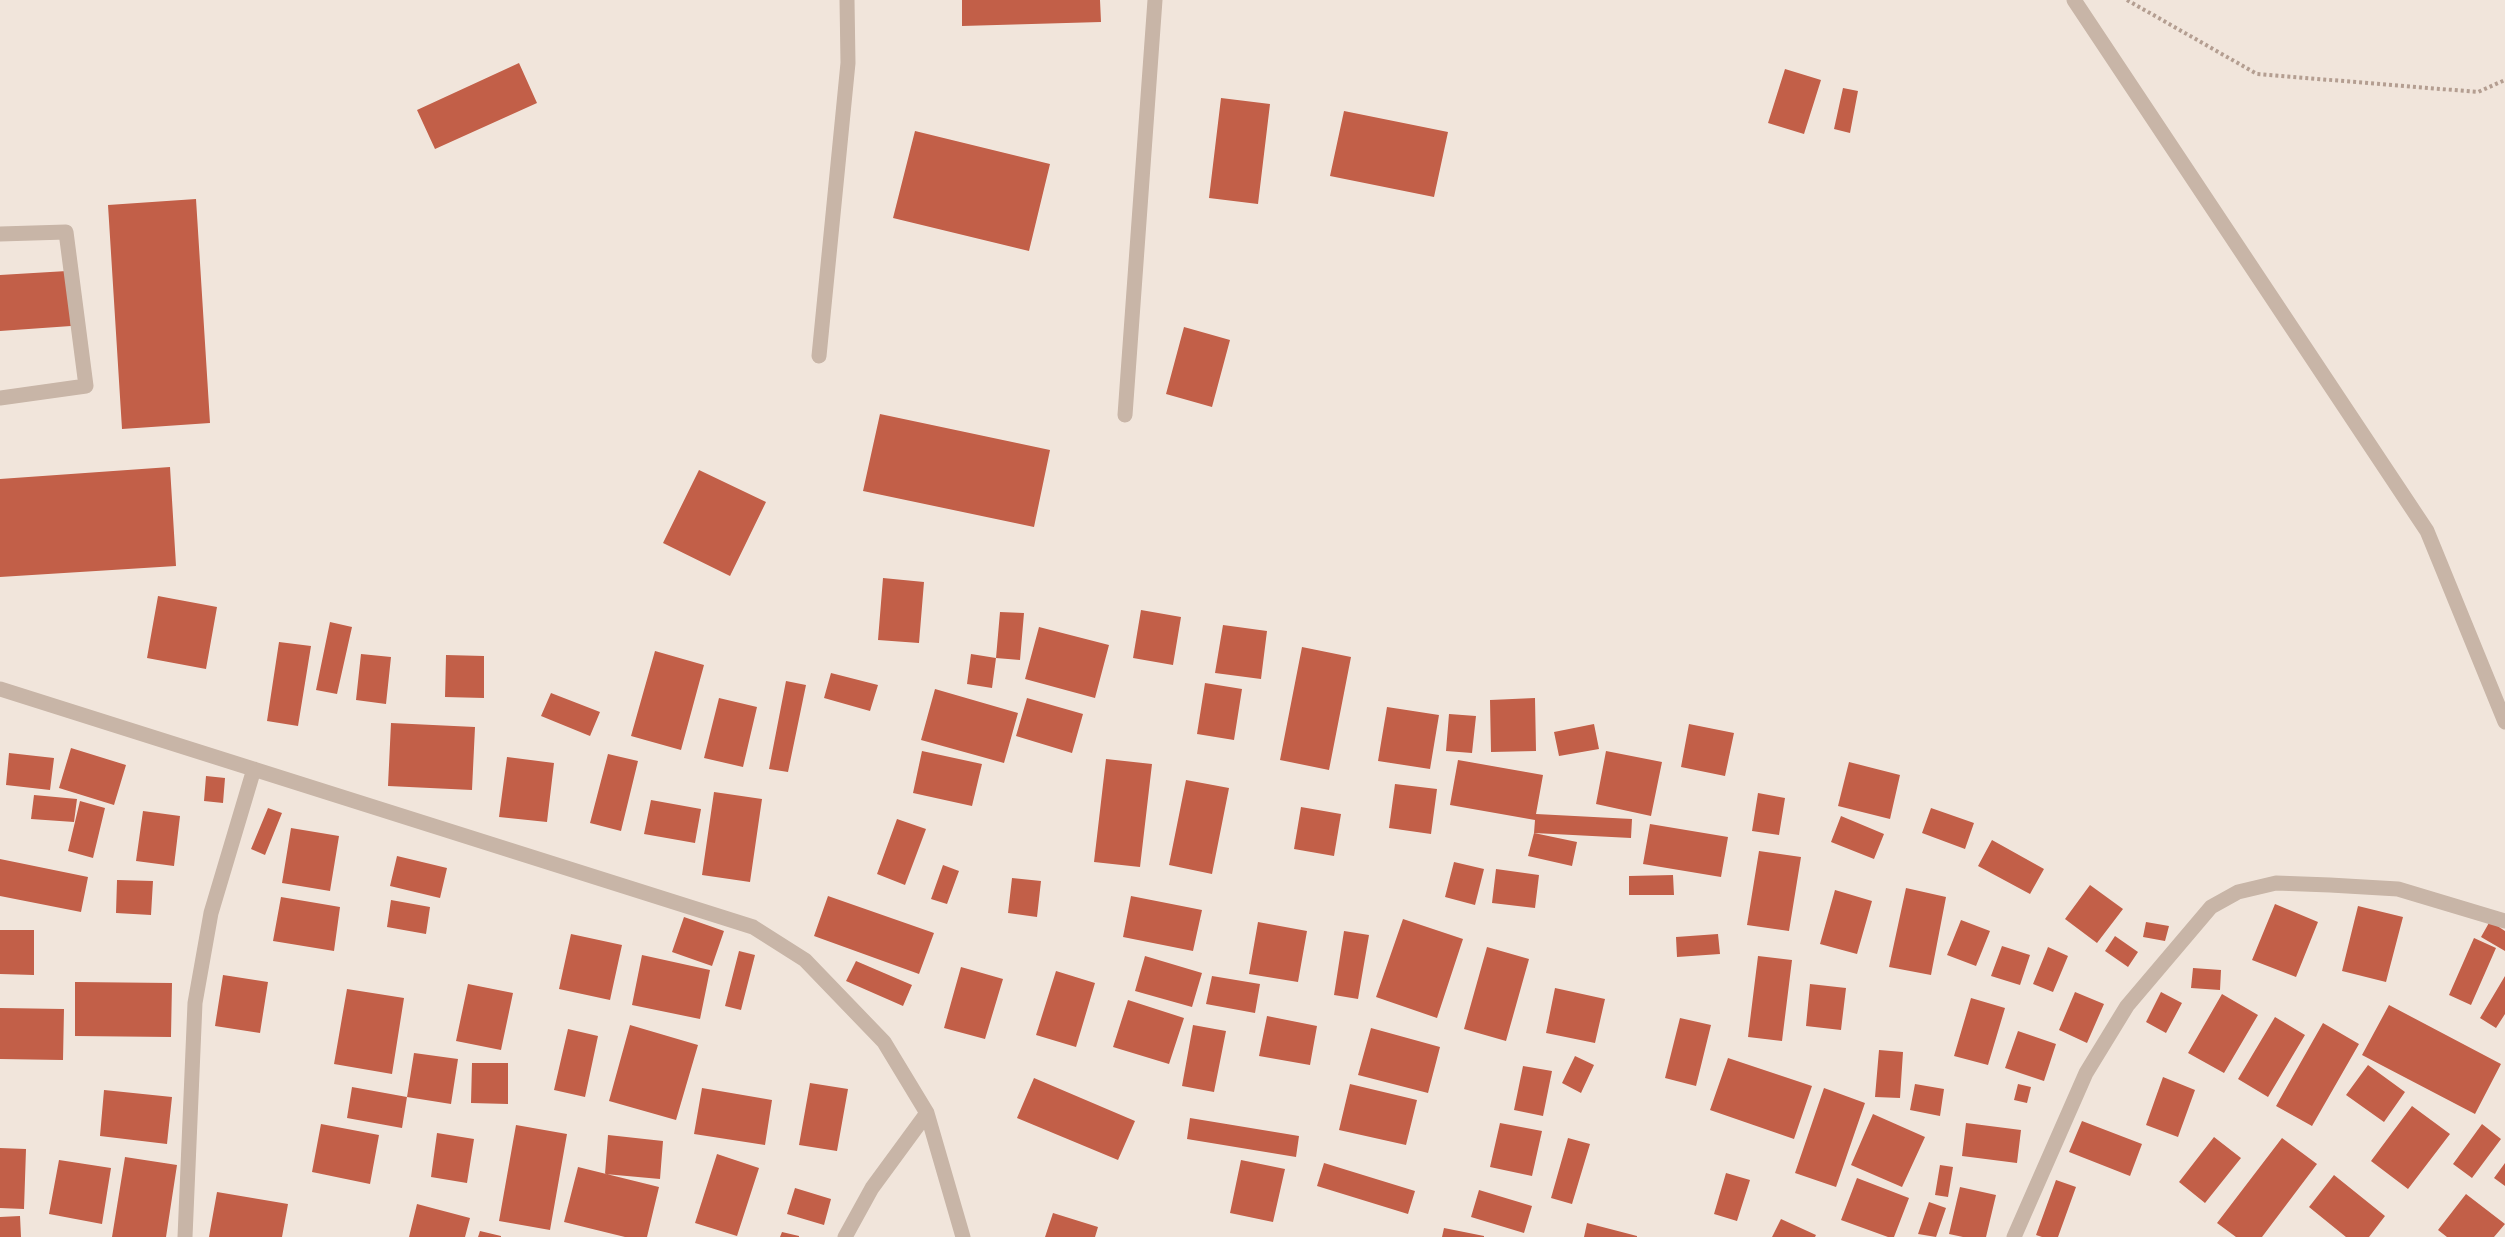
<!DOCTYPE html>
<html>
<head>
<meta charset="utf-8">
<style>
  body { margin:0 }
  canvas { display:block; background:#f1e5db }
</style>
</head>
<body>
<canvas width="2505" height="1237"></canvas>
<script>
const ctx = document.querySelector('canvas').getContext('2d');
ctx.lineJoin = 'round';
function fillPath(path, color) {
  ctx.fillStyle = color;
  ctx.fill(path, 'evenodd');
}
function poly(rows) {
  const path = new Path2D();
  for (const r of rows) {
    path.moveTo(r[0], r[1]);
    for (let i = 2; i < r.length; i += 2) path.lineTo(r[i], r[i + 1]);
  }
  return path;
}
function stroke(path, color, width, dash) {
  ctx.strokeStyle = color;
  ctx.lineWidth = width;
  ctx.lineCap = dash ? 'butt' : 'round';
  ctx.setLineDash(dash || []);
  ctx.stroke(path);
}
const building = poly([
  [962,0,1100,0,1101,22,962,26],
  [519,63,537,103,435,149,417,110],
  [1785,69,1821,80,1804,134,1768,123],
  [1843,88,1858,91,1850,133,1834,129],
  [1221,98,1270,104,1258,204,1209,198],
  [1344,111,1448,132,1434,197,1330,176],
  [915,131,1050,164,1029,251,893,218],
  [196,199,210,423,122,429,108,205],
  [67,271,71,326,0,331,0,275],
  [1184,327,1230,340,1212,407,1166,394],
  [880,414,1050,450,1034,527,863,491],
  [170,467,176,566,0,577,0,479],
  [699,470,766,502,730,576,663,543],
  [883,578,924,582,919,643,878,640],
  [158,596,217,607,206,669,147,658],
  [1141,610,1181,617,1173,665,1133,658],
  [1000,612,1024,613,1020,660,996,658,992,688,967,684,971,654,996,658],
  [330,622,352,627,337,694,316,690],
  [1223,625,1267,631,1261,679,1215,673],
  [1039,627,1109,645,1095,698,1025,679],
  [279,642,311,646,298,726,267,721],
  [1302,647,1351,657,1329,770,1280,760],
  [655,651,704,665,681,750,631,736],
  [361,654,391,657,386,704,356,700],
  [446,655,484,656,484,698,445,697],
  [831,673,878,685,870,711,824,698],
  [786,681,806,685,788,772,769,769],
  [1205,683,1242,689,1234,740,1197,734],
  [935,689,1018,713,1004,763,921,740],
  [551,693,600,712,590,736,541,716],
  [719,698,757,707,743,767,704,758],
  [1027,698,1083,714,1072,753,1016,736],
  [1535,698,1536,751,1491,752,1490,700],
  [1387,707,1439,715,1430,769,1378,761],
  [1449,714,1476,716,1472,753,1446,751],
  [391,723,475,727,472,790,388,786],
  [1594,724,1599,749,1559,756,1554,732],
  [1689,724,1734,733,1725,776,1681,767],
  [71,748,126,765,114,805,59,788],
  [922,751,982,764,972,806,913,793],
  [1606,751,1662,762,1651,816,1596,804],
  [9,753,54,758,50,790,6,785],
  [608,754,638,761,621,831,590,823],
  [507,757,554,763,547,822,499,817],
  [1106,759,1152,764,1140,867,1094,862],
  [1458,760,1543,775,1536,814,1632,819,1631,838,1534,833,1535,820,1450,805],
  [1849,762,1900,775,1890,819,1838,806],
  [206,776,225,778,223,803,204,801],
  [1186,780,1229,788,1212,874,1169,865],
  [1395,784,1437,789,1431,834,1389,828],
  [714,792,762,799,750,882,702,875],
  [1758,793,1785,798,1779,835,1752,831],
  [34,795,77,799,74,822,31,819],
  [651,800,701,809,695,843,644,834],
  [80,801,105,808,93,858,68,851],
  [1301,807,1341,814,1334,856,1294,849],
  [268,808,282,813,265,855,251,849],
  [1931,808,1974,823,1965,849,1922,833],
  [143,811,180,816,174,866,136,861],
  [1841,816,1884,834,1874,859,1831,842],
  [897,819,926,829,905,885,877,874],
  [1650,824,1728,837,1721,877,1643,864],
  [291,828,339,836,330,891,282,883],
  [1534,833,1577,842,1572,866,1528,856],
  [1992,840,2044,869,2030,894,1978,866],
  [1759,851,1801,857,1789,931,1747,925],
  [397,856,447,868,440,898,390,886],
  [0,859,88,877,81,912,0,896],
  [1454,862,1484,869,1475,905,1445,897],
  [943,865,959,871,947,904,931,899],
  [1496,869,1539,875,1535,908,1492,903],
  [1673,875,1674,895,1629,895,1629,876],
  [1012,878,1041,881,1037,917,1008,913],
  [117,880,153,881,151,915,116,913],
  [2090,885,2123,909,2097,943,2065,919],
  [1906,888,1946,897,1931,975,1889,967],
  [1835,890,1872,901,1857,954,1820,944],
  [828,896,934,933,919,974,814,936],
  [1131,896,1202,910,1193,951,1123,937],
  [281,897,340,907,334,951,273,941],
  [391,900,430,907,426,934,387,927],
  [2275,904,2318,922,2296,977,2252,960],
  [2358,906,2403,917,2386,982,2342,971],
  [684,917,724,931,712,966,672,952],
  [1403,919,1463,939,1437,1018,1376,997],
  [1961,920,1990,931,1976,966,1947,955],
  [2490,921,2505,931,2505,951,2481,937],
  [1258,922,1307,931,1298,982,1249,974],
  [2146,922,2169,926,2165,941,2143,937],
  [0,930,34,930,34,975,0,974],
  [1344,931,1369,935,1358,999,1334,995],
  [571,934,622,945,610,1000,559,989],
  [1718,934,1720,954,1677,957,1676,937],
  [2115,936,2138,952,2128,967,2105,951],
  [2474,938,2496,948,2471,1005,2449,995],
  [2002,946,2030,955,2020,985,1991,976],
  [1487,947,1529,959,1506,1041,1464,1029],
  [2048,947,2068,956,2053,992,2033,984],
  [739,951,755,955,741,1010,725,1006],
  [642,955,710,970,700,1019,632,1005],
  [1145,956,1202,973,1192,1007,1135,991],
  [1758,956,1792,960,1782,1041,1748,1037],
  [856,961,912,985,903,1006,846,981],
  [961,967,1003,979,985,1039,944,1028],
  [2193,968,2221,970,2220,990,2191,988],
  [1056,971,1095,983,1076,1047,1036,1035],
  [223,975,268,982,260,1033,215,1026],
  [1212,976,1260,984,1255,1013,1206,1004],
  [2505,976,2505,1014,2496,1028,2480,1018],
  [75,982,172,983,171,1037,75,1036],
  [468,984,513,993,501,1050,456,1041],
  [1810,984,1846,988,1841,1030,1806,1026],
  [1555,988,1605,999,1595,1043,1546,1033],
  [347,989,404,998,392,1074,334,1064],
  [2075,992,2104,1004,2087,1043,2059,1030],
  [2161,992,2182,1003,2166,1033,2146,1022],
  [2222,994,2258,1015,2224,1073,2188,1053],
  [1971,998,2005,1008,1988,1065,1954,1056],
  [1128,1000,1184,1018,1169,1064,1113,1047],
  [2389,1005,2501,1064,2475,1114,2362,1055],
  [0,1008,64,1009,63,1060,0,1059],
  [1267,1016,1317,1026,1310,1065,1259,1056],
  [2275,1017,2305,1035,2268,1097,2238,1079],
  [1680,1018,1711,1025,1696,1086,1665,1078],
  [2323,1023,2359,1044,2312,1126,2276,1106],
  [630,1025,698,1045,676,1120,609,1101],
  [1193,1025,1226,1031,1214,1092,1182,1086],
  [1371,1028,1440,1047,1428,1093,1358,1075],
  [568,1029,598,1036,585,1097,554,1090],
  [2018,1031,2056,1044,2044,1081,2005,1068],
  [1879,1050,1903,1052,1900,1098,1875,1097],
  [414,1053,458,1059,451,1104,407,1097,402,1128,347,1118,352,1087,407,1097],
  [1575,1056,1594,1065,1581,1093,1562,1083],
  [1728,1058,1812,1086,1794,1139,1710,1110],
  [472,1063,508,1063,508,1104,471,1103],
  [2368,1065,2405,1092,2384,1122,2346,1095],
  [1523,1066,1552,1071,1543,1116,1514,1110],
  [2163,1077,2195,1090,2178,1137,2146,1125],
  [1034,1078,1135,1121,1118,1160,1017,1118],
  [810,1083,848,1089,837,1151,799,1145],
  [1350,1084,1417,1100,1406,1145,1339,1130],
  [1915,1084,1944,1089,1940,1116,1910,1110],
  [2018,1084,2031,1087,2027,1103,2014,1100],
  [702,1088,772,1100,765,1145,694,1134],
  [1824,1088,1865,1103,1836,1187,1795,1173],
  [104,1090,172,1097,167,1144,100,1136],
  [2412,1106,2450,1134,2408,1189,2371,1161],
  [1873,1114,1925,1137,1902,1187,1851,1165],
  [1190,1118,1299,1136,1296,1157,1187,1139],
  [2082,1121,2142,1144,2130,1176,2069,1152],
  [1500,1123,1542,1131,1532,1176,1490,1167],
  [1966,1123,2021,1130,2017,1163,1962,1156],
  [321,1124,379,1135,370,1184,312,1172],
  [2482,1124,2501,1139,2472,1178,2453,1164],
  [516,1125,567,1134,550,1230,499,1221],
  [437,1133,474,1139,467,1183,431,1177],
  [608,1135,663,1141,660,1179,605,1174],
  [2214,1137,2241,1158,2205,1203,2179,1182],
  [1568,1138,1590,1144,1572,1204,1551,1198],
  [2282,1138,2317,1164,2262,1237,2236,1237,2217,1223],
  [0,1148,26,1149,24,1209,0,1208],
  [717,1154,759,1168,737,1236,695,1223],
  [125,1157,177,1165,166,1237,112,1237],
  [59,1160,111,1168,102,1224,49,1214],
  [1241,1160,1285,1169,1273,1222,1230,1213],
  [1324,1163,1415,1191,1408,1214,1317,1186],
  [2505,1163,2505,1186,2494,1178],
  [1940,1165,1953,1167,1948,1197,1935,1195],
  [578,1167,659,1187,647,1237,625,1237,564,1222],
  [1726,1173,1750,1180,1737,1221,1714,1214],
  [2334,1175,2385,1216,2369,1237,2346,1237,2309,1207],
  [1857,1178,1909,1198,1894,1237,1888,1237,1841,1220],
  [2056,1180,2076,1187,2058,1237,2042,1237,2036,1235],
  [1960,1187,1996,1195,1986,1237,1963,1237,1949,1234],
  [795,1188,831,1199,824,1225,787,1214],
  [1479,1190,1532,1206,1524,1233,1471,1217],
  [217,1192,288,1204,282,1237,209,1237],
  [2466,1194,2505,1224,2494,1237,2447,1237,2438,1230],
  [1929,1202,1946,1208,1936,1237,1918,1234],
  [417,1204,470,1218,465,1237,409,1237],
  [1053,1213,1098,1227,1095,1237,1045,1237],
  [20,1216,21,1237,0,1237,0,1217],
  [1781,1219,1816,1235,1815,1237,1772,1237],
  [1587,1223,1637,1236,1637,1237,1584,1237],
  [1444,1228,1484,1236,1484,1237,1442,1237],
  [480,1231,501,1236,501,1237,478,1237],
  [782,1232,799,1236,799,1237,780,1237]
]);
const path = poly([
  [2127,0,2257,74,2478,92,2505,80]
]);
const service = poly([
  [2074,0,2427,531,2505,722],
  [0,234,66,232,86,386,0,398],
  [2014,1237,2086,1073,2127,1006,2211,907,2238,892,2276,883,2330,885,2398,889,2505,921]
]);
const minor = poly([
  [819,356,848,63,847,0],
  [1125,415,1155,0],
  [0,689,753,927,805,960,884,1042,927,1113,963,1237],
  [185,1237,195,1003,211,913,254,769],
  [845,1237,872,1188,927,1113]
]);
fillPath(building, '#c25f48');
stroke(path, '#b49e91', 4, [3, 3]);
stroke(service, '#c8b5a7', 15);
stroke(minor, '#c8b5a7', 15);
</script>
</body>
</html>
